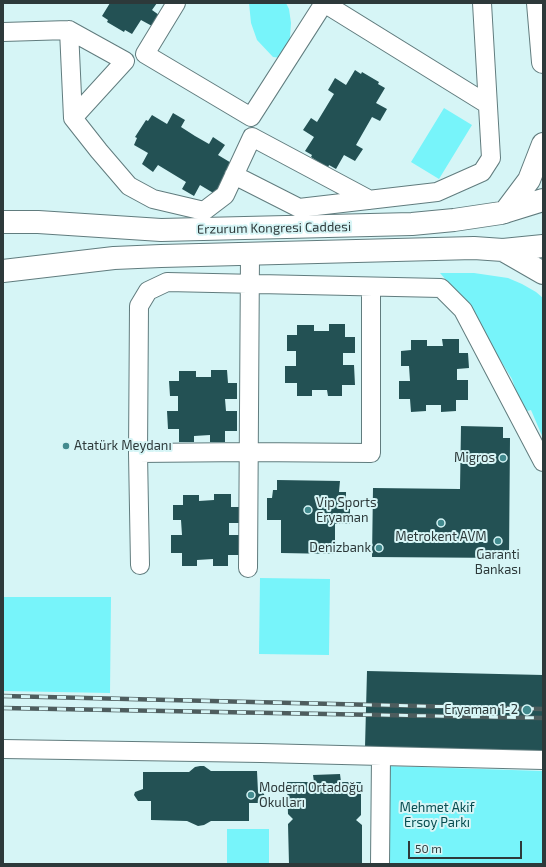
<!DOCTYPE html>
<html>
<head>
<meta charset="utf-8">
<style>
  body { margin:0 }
  #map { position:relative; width:546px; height:867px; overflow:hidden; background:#d6f5f6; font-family:"Exo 2",sans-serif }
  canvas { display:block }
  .frame { position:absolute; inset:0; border:4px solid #2d393a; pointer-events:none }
  .scale { position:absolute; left:408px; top:841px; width:114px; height:18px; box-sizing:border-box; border:2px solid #2d393a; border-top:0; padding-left:5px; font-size:12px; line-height:14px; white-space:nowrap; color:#2d393a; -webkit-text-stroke:3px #d6f5f6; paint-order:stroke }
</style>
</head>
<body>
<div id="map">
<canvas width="546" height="867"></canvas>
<div class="frame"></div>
<div class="scale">50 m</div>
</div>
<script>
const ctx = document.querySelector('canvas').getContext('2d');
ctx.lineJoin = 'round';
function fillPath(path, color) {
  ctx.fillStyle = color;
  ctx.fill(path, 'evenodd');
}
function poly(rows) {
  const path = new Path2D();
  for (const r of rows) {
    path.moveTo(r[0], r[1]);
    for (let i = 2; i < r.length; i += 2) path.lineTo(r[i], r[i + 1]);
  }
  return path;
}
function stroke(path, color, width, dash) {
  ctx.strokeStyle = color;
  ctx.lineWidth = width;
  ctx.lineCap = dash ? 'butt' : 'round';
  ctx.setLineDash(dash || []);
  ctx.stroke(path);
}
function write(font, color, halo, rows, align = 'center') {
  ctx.font = font + ' "Exo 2",sans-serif';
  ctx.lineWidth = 4;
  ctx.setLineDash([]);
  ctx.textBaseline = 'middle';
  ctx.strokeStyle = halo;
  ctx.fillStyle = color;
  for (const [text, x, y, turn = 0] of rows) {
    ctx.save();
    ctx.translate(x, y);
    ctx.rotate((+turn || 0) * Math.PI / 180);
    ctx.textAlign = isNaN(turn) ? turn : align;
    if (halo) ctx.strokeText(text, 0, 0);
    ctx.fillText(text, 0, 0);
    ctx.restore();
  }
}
const green = poly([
  [249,3,286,3,289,9,291,23,290,37,288,50,281,58,273,57,257,40,251,23],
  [444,108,472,125,439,179,411,162],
  [440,273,474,273,508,278,522,284,536,292,543,298,543,438,531,410,523,412,512,379,461,297],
  [260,578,330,579,329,655,259,654],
  [3,597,111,597,110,693,3,691],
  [388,766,543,771,543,864,388,864],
  [227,829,269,829,269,864,227,864]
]);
const building = poly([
  [110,3,157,3,152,10,159,15,152,26,141,20,132,34,125,30,124,32,107,22,108,20,102,16],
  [355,70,361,74,362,72,379,82,378,84,385,88,376,103,387,109,380,121,372,117,356,145,363,149,355,161,344,155,336,169,329,165,328,168,311,157,312,155,305,151,314,137,303,130,311,118,317,122,334,94,328,90,335,78,346,85],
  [173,113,185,120,181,127,195,136,209,144,213,137,225,145,218,155,233,164,215,194,200,185,194,196,182,189,186,182,158,165,153,172,142,164,148,153,134,145,137,138,135,137,146,120,148,121,152,115,167,124],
  [329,324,345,324,345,337,355,337,355,353,343,353,343,365,354,365,355,385,342,385,342,396,328,396,327,390,312,390,312,396,297,396,297,383,285,383,285,366,296,366,296,351,287,351,287,335,297,335,297,325,314,325,314,331,329,331],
  [442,339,459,339,459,353,468,353,469,368,457,369,457,380,468,380,468,400,456,400,456,411,441,412,441,405,426,405,426,411,411,412,410,399,399,399,399,381,410,381,409,366,401,366,401,351,411,350,411,340,427,340,427,346,443,346],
  [211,370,227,370,228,383,237,383,237,399,225,399,226,411,237,411,237,431,225,431,225,442,210,442,210,435,194,436,194,442,179,442,179,429,168,429,167,411,178,411,178,396,170,396,169,381,179,381,179,371,196,371,196,377,211,377],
  [461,426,503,427,503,438,510,438,509,558,372,557,373,488,460,489],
  [277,480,340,481,339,492,346,492,346,500,350,500,350,524,335,524,335,554,281,553,281,520,267,520,267,498,272,498,273,490,277,490],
  [214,494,231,494,231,507,240,507,240,523,229,523,229,535,240,535,240,555,228,555,228,566,213,566,213,559,197,560,197,566,182,566,182,553,171,553,171,535,182,535,181,520,173,520,173,505,183,505,183,495,199,495,199,501,214,500],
  [367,671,543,675,543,751,365,747],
  [200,766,204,766,211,771,257,771,258,792,260,791,264,794,265,799,261,803,249,803,249,821,211,821,204,825,198,826,187,821,151,820,151,801,138,801,134,795,135,792,143,789,143,772,189,772,195,767],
  [340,774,341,782,361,782,361,815,356,820,362,825,362,864,289,864,288,824,293,819,288,814,287,782,314,782,313,775]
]);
const street = poly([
  [176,3,145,54,251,117,324,3],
  [324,3,487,104],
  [69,30,73,118,99,151,129,186,153,199,204,211,225,195,252,137,370,200],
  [3,32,69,30,125,61,73,118],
  [234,175,299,208,437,192,482,172,491,158,482,3],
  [138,453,249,452,371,453,371,287],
  [140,565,138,453,139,306,148,291,167,282,441,288,463,310,543,462],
  [248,568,250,254],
  [3,749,261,753,543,760],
  [380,864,381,756]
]);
const secondary = poly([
  [538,3,543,62],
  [505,212,529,180,543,144],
  [3,222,38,222,161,230,412,224,454,220,501,213,543,200],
  [503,250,543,273],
  [3,271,114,258,161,256,474,248,503,250,543,246]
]);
const rail = poly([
  [3,696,543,709],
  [3,708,543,718]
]);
const markers = [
  [66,446,4,"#428a8e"],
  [503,458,4,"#428a8e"],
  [308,510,4,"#428a8e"],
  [441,523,4,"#428a8e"],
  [498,541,4,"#428a8e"],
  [379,548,4,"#428a8e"],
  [527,710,5,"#428a8e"],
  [251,795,4,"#428a8e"]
];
const streetNames = [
  ["Erzurum Kongresi Caddesi",274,228,-1]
];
const poiNames = [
  ["Atatürk Meydanı",74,446],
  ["Migros",495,458,"right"],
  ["Vip Sports",316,503],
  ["Eryaman",316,518],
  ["Metrokent AVM",441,537,"center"],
  ["Denizbank",371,548,"right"],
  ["Garanti",498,555,"center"],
  ["Bankası",498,570,"center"],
  ["Eryaman 1-2",518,710,"right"],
  ["Modern Ortadoğu",259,788],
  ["Okulları",259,803]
];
const parkNames = [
  ["Mehmet Akif",437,808],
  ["Ersoy Parkı",437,823]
];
fillPath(green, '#77f4fa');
fillPath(building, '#235154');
stroke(street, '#617c7e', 20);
stroke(secondary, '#617c7e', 24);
stroke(street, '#fff', 18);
stroke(secondary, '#fff', 22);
stroke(rail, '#4e5d5e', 4.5);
stroke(rail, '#d6f5f6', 3, [9]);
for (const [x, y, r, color] of markers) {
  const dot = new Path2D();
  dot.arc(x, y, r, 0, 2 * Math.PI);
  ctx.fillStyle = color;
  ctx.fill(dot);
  stroke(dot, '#d6f5f6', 1.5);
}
write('13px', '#2d393a', '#d6f5f6', streetNames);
write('13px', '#2d393a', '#d6f5f6', poiNames, 'left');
write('13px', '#064c50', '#d6f5f6', parkNames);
</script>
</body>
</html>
